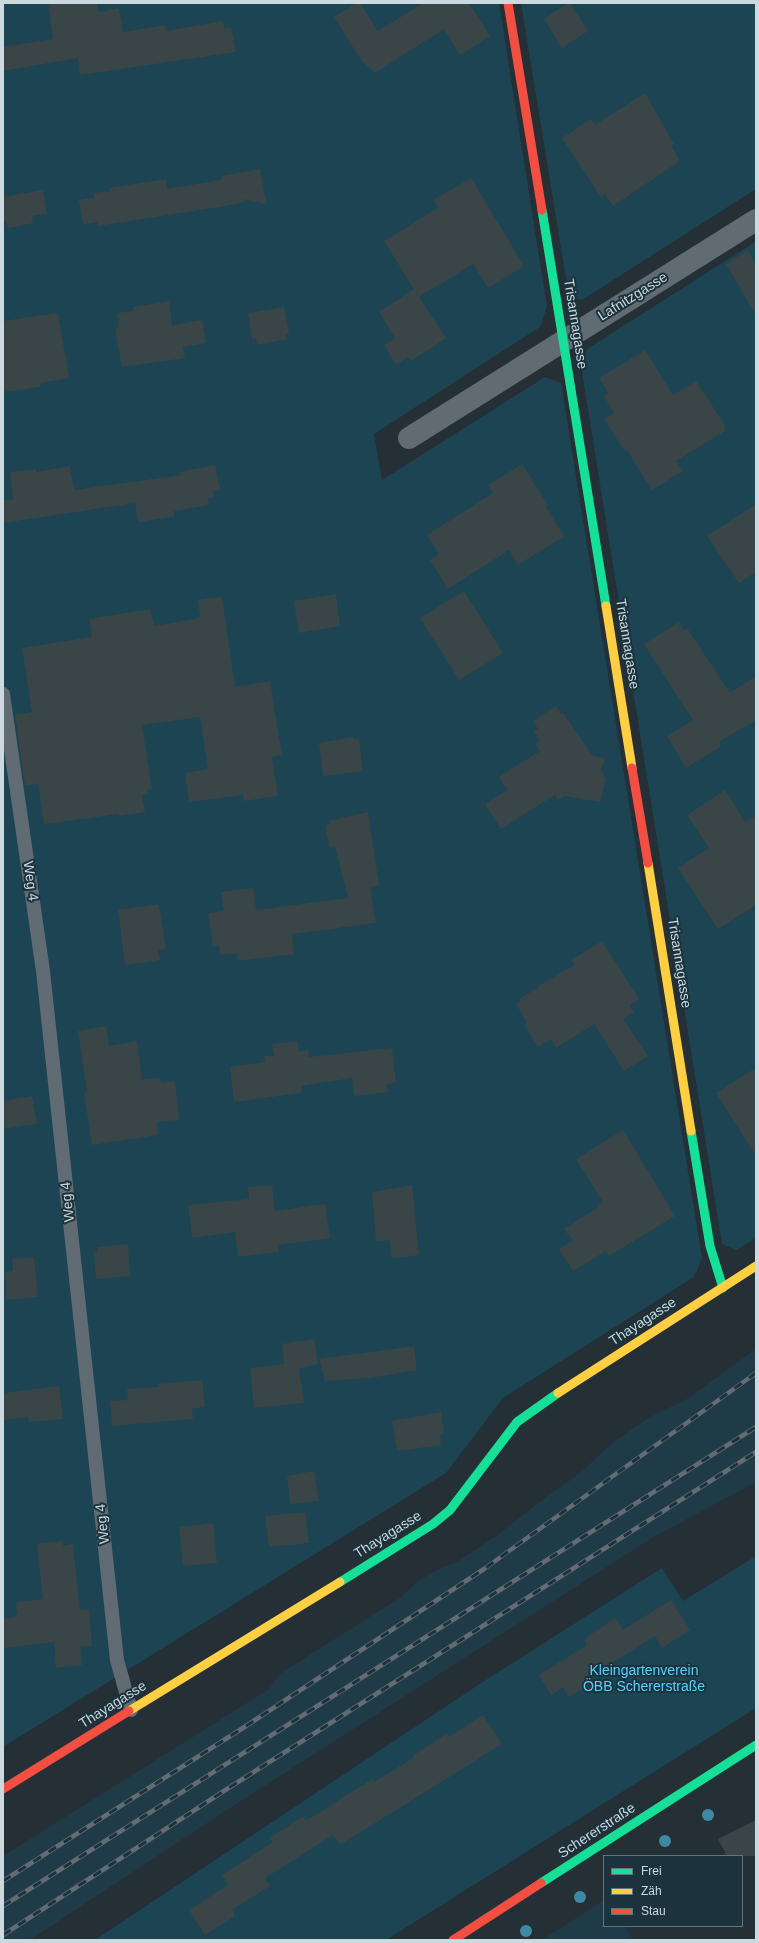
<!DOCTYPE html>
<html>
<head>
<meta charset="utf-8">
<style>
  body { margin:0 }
  #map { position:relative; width:759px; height:1943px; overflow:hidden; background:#243035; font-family:Helvetica,sans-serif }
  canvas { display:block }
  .frame { position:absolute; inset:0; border:4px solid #ccd9df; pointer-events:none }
  .legend { position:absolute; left:603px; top:1855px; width:140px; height:72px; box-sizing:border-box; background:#1c333d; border:1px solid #62757e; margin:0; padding:5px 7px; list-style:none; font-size:12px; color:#ccd9df }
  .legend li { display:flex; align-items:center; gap:8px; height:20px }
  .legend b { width:20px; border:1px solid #62757e }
</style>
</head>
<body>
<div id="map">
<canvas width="759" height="1943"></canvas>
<div class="frame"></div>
<ul class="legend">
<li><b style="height:5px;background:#16e098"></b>Frei</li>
<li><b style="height:5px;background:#ffcf43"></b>Zäh</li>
<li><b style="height:5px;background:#f24e42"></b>Stau</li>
</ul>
</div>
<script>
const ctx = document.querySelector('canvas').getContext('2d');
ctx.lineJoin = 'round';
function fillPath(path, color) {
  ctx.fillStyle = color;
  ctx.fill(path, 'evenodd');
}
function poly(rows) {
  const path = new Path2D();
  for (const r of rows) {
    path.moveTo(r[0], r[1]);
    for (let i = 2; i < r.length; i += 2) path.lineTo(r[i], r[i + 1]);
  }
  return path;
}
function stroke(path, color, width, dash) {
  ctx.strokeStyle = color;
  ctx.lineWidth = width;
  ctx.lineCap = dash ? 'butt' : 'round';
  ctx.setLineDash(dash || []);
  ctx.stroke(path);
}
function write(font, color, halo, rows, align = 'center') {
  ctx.font = font + ' Helvetica,sans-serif';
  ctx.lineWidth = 4;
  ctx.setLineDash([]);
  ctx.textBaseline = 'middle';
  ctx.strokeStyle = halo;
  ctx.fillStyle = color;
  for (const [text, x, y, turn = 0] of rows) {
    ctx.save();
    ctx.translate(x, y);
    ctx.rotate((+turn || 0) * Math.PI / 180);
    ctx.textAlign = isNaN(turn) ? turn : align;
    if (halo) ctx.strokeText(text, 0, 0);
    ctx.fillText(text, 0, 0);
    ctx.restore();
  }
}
const built = poly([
  [756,1349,756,1482,652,1538,230,1808,30,1940,3,1940,3,1856,269,1689,281,1673,401,1597,418,1581,437,1570,457,1562,496,1536,546,1497,580,1473,612,1443,648,1418,687,1399],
  [604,1900,604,1926,625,1926,633,1940,542,1940]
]);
const green = poly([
  [3,3,499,3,547,307,540,327,374,434,382,480,545,377,561,383,702,1258,694,1277,503,1398,446,1473,3,1747],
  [521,3,756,3,756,189,582,300,569,297],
  [755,242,756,1238,736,1250,722,1244,581,366,587,349],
  [756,1556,756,1708,386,1940,95,1940,481,1683,662,1568,683,1601]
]);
const building = poly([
  [48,3,97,3,99,12,119,8,123,32,165,25,166,31,223,21,224,28,231,27,236,52,80,75,78,58,3,71,3,47,53,39],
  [356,3,360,3,378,31,423,3,469,3,490,36,460,55,444,29,375,73,361,60,334,17],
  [568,3,570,3,588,31,562,48,544,19],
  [645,93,674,144,671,146,680,161,613,206,605,194,601,197,562,138,591,119,595,125],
  [260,169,266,204,244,199,244,203,98,226,97,222,83,224,79,200,94,198,94,193,110,191,109,188,166,179,167,189,221,180,221,176],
  [471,178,524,266,488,288,473,264,419,297,446,338,411,361,408,357,396,365,384,345,395,338,379,312,414,289,417,294,384,241,438,208,433,200],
  [43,190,47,214,32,216,33,223,8,228,6,221,3,221,3,197],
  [748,250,756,265,756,315,726,264],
  [169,301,172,325,202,320,206,343,183,347,185,358,122,367,115,329,119,328,117,313,134,311,134,307],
  [284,307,289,334,286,334,287,339,257,345,256,339,252,340,248,313],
  [58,313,69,378,40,383,40,387,3,392,3,321],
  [645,350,673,395,696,381,726,427,724,428,725,431,676,461,683,471,652,490,626,449,624,450,604,419,614,413,604,396,608,393,599,378],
  [522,464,548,505,545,506,564,536,518,565,509,550,448,589,430,560,439,554,427,535,493,493,488,485],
  [215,465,220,490,213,491,214,497,208,498,209,505,174,511,174,517,138,522,135,503,3,523,3,501,13,499,10,472,36,469,36,472,70,466,74,490,181,475,180,472],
  [756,504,756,572,739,583,707,536],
  [464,591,503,653,459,680,420,618],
  [336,594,340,626,299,633,294,601],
  [222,597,235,687,270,681,282,755,272,757,278,796,244,801,243,795,189,802,185,773,208,769,200,717,142,725,152,789,147,790,148,794,142,795,145,812,119,816,119,814,44,824,38,784,25,786,15,714,32,712,22,648,92,637,89,619,150,609,154,626,199,618,200,616,198,600],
  [679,622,684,630,687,628,730,693,756,676,756,720,719,742,721,746,686,768,667,736,693,720,644,644],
  [556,706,561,714,563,713,593,756,605,758,601,770,606,780,600,802,564,796,558,800,555,795,501,829,485,804,507,790,499,777,540,751,535,744,540,741,534,731,538,729,533,721],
  [354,737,354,739,359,739,363,771,323,776,319,743],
  [725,790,745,822,756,815,756,905,718,929,678,868,709,848,687,815],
  [368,812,379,885,370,887,376,923,292,934,294,954,238,961,237,953,220,955,219,945,213,947,208,913,224,911,221,892,253,888,256,910,348,898,335,847,330,848,325,825,330,824,329,821],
  [159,904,166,949,158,950,160,960,125,965,118,910],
  [602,941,639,999,630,1005,634,1012,623,1019,648,1056,624,1071,594,1024,556,1048,551,1039,538,1047,524,1024,527,1022,516,1004,520,1001,519,999,539,987,538,986,575,965,572,960],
  [106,1026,109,1046,137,1041,142,1080,160,1078,161,1083,175,1081,179,1120,157,1122,158,1135,92,1145,84,1093,87,1092,78,1031],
  [298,1041,299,1052,308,1050,309,1057,392,1048,396,1083,387,1084,388,1092,354,1096,352,1078,301,1086,302,1093,234,1102,230,1067,265,1062,264,1056,274,1056,272,1044],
  [756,1068,756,1156,716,1093],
  [32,1096,37,1124,3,1129,3,1101],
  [623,1130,675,1216,609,1256,606,1251,573,1271,559,1249,573,1241,564,1229,599,1207,598,1205,603,1202,576,1159],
  [272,1185,275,1211,325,1204,330,1238,278,1245,279,1252,238,1257,235,1232,192,1238,188,1205,249,1199,248,1187],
  [412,1185,419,1255,392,1258,390,1240,376,1241,372,1192],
  [128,1244,130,1276,96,1279,94,1252,97,1252,97,1247],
  [34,1257,38,1297,7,1300,5,1272,13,1271,12,1259],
  [314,1339,318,1364,299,1369,304,1403,254,1408,250,1368,284,1364,282,1344],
  [414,1346,417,1370,370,1378,325,1381,319,1359],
  [202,1380,205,1407,192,1409,193,1419,112,1426,110,1401,128,1400,127,1389,159,1387,158,1384],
  [59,1386,63,1419,29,1422,28,1417,3,1420,3,1393],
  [441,1412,444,1433,440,1435,441,1445,397,1451,392,1421],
  [314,1471,319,1501,290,1504,287,1476],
  [305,1512,309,1543,269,1547,265,1516],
  [213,1523,217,1563,183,1566,179,1527],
  [63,1541,63,1546,73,1544,80,1610,89,1609,92,1646,80,1647,82,1665,56,1668,54,1642,3,1648,3,1619,16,1617,15,1614,17,1614,16,1602,43,1599,37,1544],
  [671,1600,690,1630,662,1648,655,1636,588,1678,592,1683,569,1697,563,1687,551,1695,539,1675,587,1645,584,1639,615,1618,623,1630],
  [483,1715,502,1744,340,1845,333,1835,265,1878,270,1886,232,1910,235,1916,205,1935,189,1910,228,1885,222,1875,273,1842,270,1837,303,1817,306,1821,372,1779,374,1782,413,1758,412,1756,446,1734,448,1737],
  [756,1820,756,1856,727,1856,718,1839]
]);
const lane = poly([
  [3,694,43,971,117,1660,131,1710]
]);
const street = poly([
  [409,438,756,220]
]);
const fast = poly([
  [542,210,606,606],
  [691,1131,710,1246,723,1288],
  [340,1582,433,1524,450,1510,517,1422,558,1393],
  [541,1883,756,1745]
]);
const slow = poly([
  [606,606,632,768],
  [648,863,691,1131],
  [558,1393,756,1266],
  [129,1711,340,1582]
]);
const jam = poly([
  [508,3,542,210],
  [632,768,648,863],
  [3,1789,129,1711],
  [453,1940,541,1883]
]);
const rail = poly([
  [3,1881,246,1726,484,1569,756,1373],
  [3,1906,756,1427],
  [3,1935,227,1789,756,1452]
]);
const trees = [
  [708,1815],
  [665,1841],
  [580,1897],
  [526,1931]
];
const streetNames = [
  ["Lafnitzgasse",633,297,-32],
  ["Trisannagasse",575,324,81],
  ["Trisannagasse",627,644,81],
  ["Weg 4",30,881,82],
  ["Trisannagasse",679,963,81],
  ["Weg 4",68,1202,-96],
  ["Thayagasse",643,1322,-33],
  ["Weg 4",103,1524,-96],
  ["Thayagasse",388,1535,-32],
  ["Thayagasse",113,1705,-32],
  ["Schererstraße",597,1831,-33]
];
const parkNames = [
  ["Kleingartenverein",644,1671],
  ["ÖBB Schererstraße",644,1687]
];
fillPath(built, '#1e3b47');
fillPath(green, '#1c4452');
fillPath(building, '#3a4548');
stroke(lane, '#606b74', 14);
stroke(street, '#606b74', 22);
stroke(fast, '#16e098', 9);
stroke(slow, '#ffcf43', 9);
stroke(jam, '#f24e42', 9);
stroke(rail, '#626c72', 4.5);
stroke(rail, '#1c333d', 3, [9]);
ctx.fillStyle = '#4089a4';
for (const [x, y] of trees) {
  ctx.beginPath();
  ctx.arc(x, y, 6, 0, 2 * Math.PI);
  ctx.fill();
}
write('14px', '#ccd9df', '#1c333d', streetNames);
write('14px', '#57d1fe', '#1c333d', parkNames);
</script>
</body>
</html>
